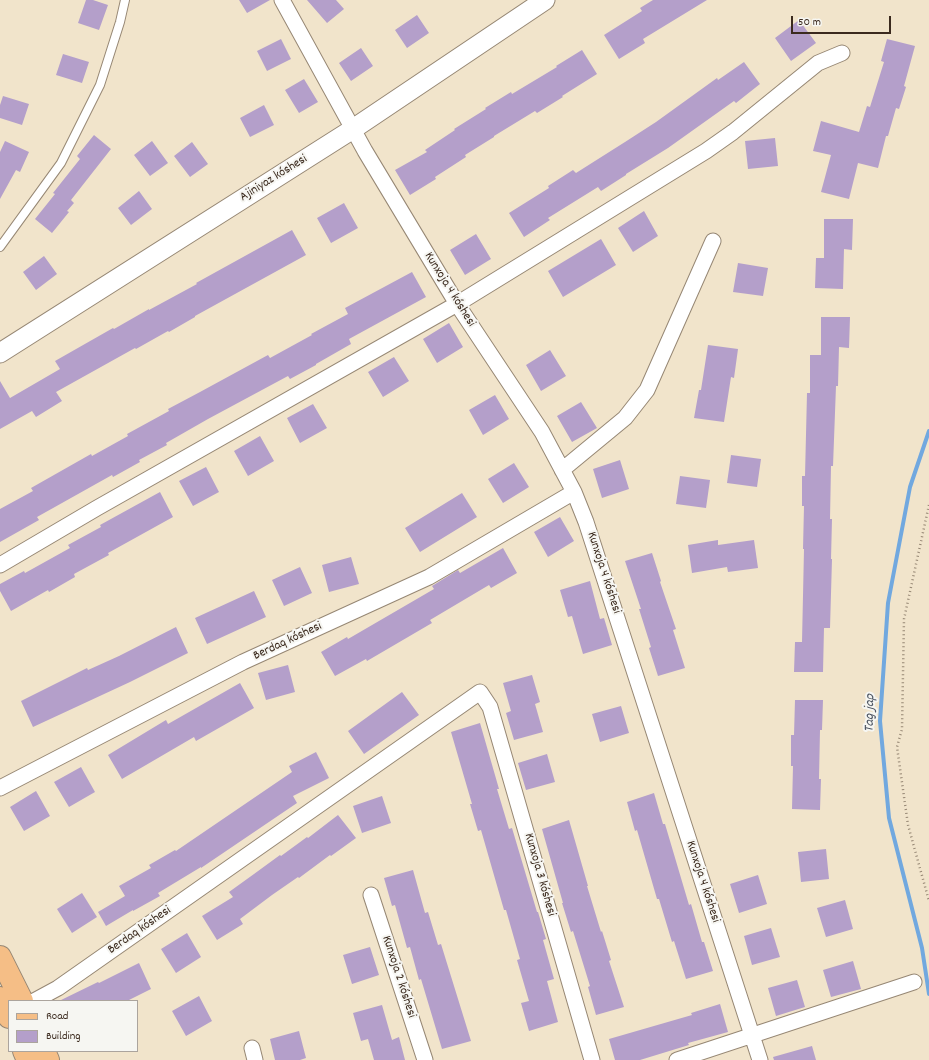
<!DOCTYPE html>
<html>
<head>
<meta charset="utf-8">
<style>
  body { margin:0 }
  #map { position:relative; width:929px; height:1060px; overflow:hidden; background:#f1e4cb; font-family:Dekko,sans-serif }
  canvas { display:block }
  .legend { position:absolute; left:8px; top:1000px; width:130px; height:52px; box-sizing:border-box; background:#f6f6f2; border:1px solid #aba49d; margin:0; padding:5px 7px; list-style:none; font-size:12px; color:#3b2a1e }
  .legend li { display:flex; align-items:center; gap:8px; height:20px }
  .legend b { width:20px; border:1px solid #aba49d }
  .scale { position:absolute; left:791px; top:16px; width:100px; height:18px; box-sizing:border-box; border:2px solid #3b2a1e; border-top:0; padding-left:5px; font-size:12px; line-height:14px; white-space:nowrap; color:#3b2a1e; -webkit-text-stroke:3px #f6f6f2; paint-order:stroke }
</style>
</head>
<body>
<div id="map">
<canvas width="929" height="1060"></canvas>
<ul class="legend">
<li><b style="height:5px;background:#f5be86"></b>Road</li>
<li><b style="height:11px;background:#b49fca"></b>Building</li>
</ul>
<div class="scale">50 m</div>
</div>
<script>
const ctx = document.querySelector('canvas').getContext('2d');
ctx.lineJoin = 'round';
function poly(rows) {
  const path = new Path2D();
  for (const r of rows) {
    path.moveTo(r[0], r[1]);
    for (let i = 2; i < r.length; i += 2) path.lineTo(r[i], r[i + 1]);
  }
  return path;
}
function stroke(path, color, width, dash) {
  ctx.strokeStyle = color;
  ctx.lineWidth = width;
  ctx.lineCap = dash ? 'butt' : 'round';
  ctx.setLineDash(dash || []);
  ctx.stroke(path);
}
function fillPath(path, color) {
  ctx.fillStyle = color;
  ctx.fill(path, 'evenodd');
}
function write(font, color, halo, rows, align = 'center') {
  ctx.font = font + ' Dekko,sans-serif';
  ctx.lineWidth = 4;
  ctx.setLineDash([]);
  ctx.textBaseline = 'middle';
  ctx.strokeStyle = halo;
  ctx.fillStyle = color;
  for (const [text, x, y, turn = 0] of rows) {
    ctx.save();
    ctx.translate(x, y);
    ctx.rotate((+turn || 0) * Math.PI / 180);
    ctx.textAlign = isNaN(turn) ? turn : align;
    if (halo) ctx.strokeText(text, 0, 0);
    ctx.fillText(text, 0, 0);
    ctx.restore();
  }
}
const stream = poly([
  [929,431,910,487,888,603,880,721,889,818,922,948,929,994]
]);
const building = poly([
  [86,0,93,0,108,5,99,30,78,23],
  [239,0,270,0,247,13],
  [307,0,336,0,344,9,327,23],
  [653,0,707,0,643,39,645,43,619,59,604,35,642,11,640,8],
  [417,15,429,33,407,48,395,30],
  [799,20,816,43,791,61,775,38],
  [281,39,291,59,267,71,257,51],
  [887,39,915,46,904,86,906,87,899,109,896,108,888,136,886,136,878,168,858,163,849,199,821,192,831,155,813,151,821,121,859,132,867,106,870,107,884,62,881,61],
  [361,48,373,66,351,81,339,63],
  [582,50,597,74,562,96,563,97,537,113,535,111,494,136,494,137,465,155,466,157,435,177,436,179,410,195,395,170,427,152,425,150,455,130,454,129,486,109,485,108,511,92,512,94,557,67,556,66],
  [63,54,89,62,82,83,56,75],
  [744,62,760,84,736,103,734,101,668,148,626,174,626,175,601,191,598,187,548,218,550,220,524,237,509,213,549,188,548,186,573,170,576,173,625,142,656,122,717,78,718,80],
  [304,79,318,102,299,113,285,90],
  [3,96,29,104,22,125,0,118,0,105],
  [264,105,274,125,250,137,240,118],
  [94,135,111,149,71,200,74,203,67,211,69,212,52,233,35,219,55,194,53,193,80,159,77,156],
  [775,138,778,166,748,169,745,141],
  [5,141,29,152,20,172,16,170,0,199,0,152],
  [152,141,168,163,150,176,134,155],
  [192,142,208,164,190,177,174,156],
  [139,191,152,209,131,225,118,208],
  [344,203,358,228,331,243,317,218],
  [644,211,658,236,633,252,618,228],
  [824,219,853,219,852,250,844,249,843,289,815,288,816,258,824,258],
  [292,230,306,255,195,316,195,317,169,332,168,331,136,349,135,348,56,392,62,401,36,417,32,411,0,429,0,381,10,398,60,369,55,361,113,328,114,329,149,309,149,310,197,284,196,283],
  [476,234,491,259,465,275,450,250],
  [601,239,616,265,563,297,548,271],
  [44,256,57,274,36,290,23,272],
  [738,263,768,268,763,296,733,292],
  [412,272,426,297,349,339,351,344,316,364,316,365,290,379,288,376,208,419,166,443,167,445,139,460,140,462,113,477,112,475,37,517,39,520,0,542,0,509,33,491,31,488,91,454,92,456,128,436,127,434,169,411,168,409,200,392,268,355,270,358,312,335,311,334,348,314,345,308],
  [821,317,850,317,849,348,839,347,838,386,836,386,833,466,831,466,830,519,832,519,831,559,832,559,830,628,824,628,823,672,794,672,795,642,802,642,804,549,803,549,804,506,802,506,802,476,805,476,807,393,810,393,810,355,821,355],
  [449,323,463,347,437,363,423,339],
  [708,345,738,349,734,378,731,377,724,422,694,418,699,390,701,390],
  [550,350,566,376,541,391,526,365],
  [394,357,409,381,383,397,368,372],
  [495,395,509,419,483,435,469,410],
  [581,402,597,428,572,442,557,416],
  [313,404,327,428,300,443,287,418],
  [260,436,274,461,248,476,234,451],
  [731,455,761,459,757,487,727,483],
  [620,460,629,489,602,498,593,469],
  [514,463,529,487,503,503,488,479],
  [206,467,219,492,193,506,179,481],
  [680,476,710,480,706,508,676,504],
  [160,492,173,517,108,553,109,555,74,574,75,577,49,592,48,590,11,611,0,591,0,584,24,571,25,573,70,548,68,545,101,527,100,525],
  [462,493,477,517,420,552,405,528],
  [560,517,574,541,548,557,534,532],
  [718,540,718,545,754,540,758,568,728,572,727,567,692,573,688,545],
  [503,548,517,573,491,588,489,585,430,620,432,623,367,661,366,659,335,676,321,652,347,637,348,639,434,589,432,586,458,570,460,573],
  [652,553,661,581,660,582,676,629,673,630,685,668,658,676,649,648,651,647,639,609,641,609,625,561],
  [351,557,359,584,329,592,322,565],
  [300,567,312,593,284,606,272,580],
  [590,581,600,619,604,618,612,645,583,654,572,616,568,617,560,590],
  [254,591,266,617,207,644,195,618],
  [176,627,188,653,130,682,33,727,21,701,87,668,88,670,119,656],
  [288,665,295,692,266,700,258,673],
  [532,675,540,702,535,704,543,732,514,740,506,713,511,711,503,683],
  [240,683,254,708,196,741,194,737,122,779,108,755,166,720,168,724],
  [402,692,419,715,364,754,348,731],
  [795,700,823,700,822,730,820,730,819,779,821,779,820,810,792,809,793,766,791,766,791,735,794,735],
  [621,706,629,733,600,742,592,714],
  [480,723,499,789,497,789,509,829,512,828,537,912,538,912,546,939,543,940,554,979,547,981,558,1022,529,1031,521,1003,529,1001,517,960,520,959,506,910,504,910,481,830,478,831,470,804,472,804,451,732],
  [316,752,329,778,293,796,297,803,201,868,201,867,158,893,160,896,133,911,133,910,106,926,98,912,125,896,119,886,151,868,149,865,175,850,176,851,292,772,289,766],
  [547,754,555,782,526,790,518,763],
  [81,767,95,792,69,807,54,782],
  [36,791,50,816,24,831,10,807],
  [654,793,663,824,665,824,689,905,691,904,702,942,704,942,713,971,686,979,674,941,672,942,659,899,657,899,637,830,635,831,627,802],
  [382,796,391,823,362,833,353,806],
  [338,815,356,838,331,856,330,855,299,878,298,877,272,895,240,919,243,924,217,940,202,916,233,897,229,892,254,874,280,855,281,856,307,837,308,838],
  [569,820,588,886,587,886,601,932,602,931,611,960,609,961,624,1007,596,1015,588,987,590,986,573,931,571,932,562,903,563,903,542,829],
  [826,849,829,879,801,882,798,852],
  [413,870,425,913,428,912,438,945,441,944,471,1041,442,1049,421,979,419,980,410,947,407,948,395,905,392,906,384,878],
  [758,875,767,904,739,913,730,884],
  [82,893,97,917,72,933,57,909],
  [845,900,853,929,826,937,817,908],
  [771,928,780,957,752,965,744,936],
  [187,933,201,957,176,973,161,949],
  [370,947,379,975,352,984,343,955],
  [853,961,861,989,831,997,823,970],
  [139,963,151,989,127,1001,59,1001,98,982,99,983],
  [797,980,805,1007,776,1016,768,988],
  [199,996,212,1021,186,1036,172,1011],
  [720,1004,728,1032,688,1043,689,1045,640,1060,615,1060,609,1039,692,1015,691,1013],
  [382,1005,392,1040,399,1037,405,1060,374,1060,368,1039,361,1041,353,1013],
  [299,1031,306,1058,300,1060,275,1060,270,1039],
  [812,1046,816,1060,774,1060,773,1057]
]);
const path = poly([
  [929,505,904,619,902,729,897,747,908,825,929,901]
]);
const service = poly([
  [0,247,61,163,100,85,120,22,125,0]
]);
const minor = poly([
  [282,0,365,151,457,304,542,432,574,492,586,522,760,1060],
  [562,470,625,418,647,390,713,241],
  [0,565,97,508,457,304,706,151,733,132,818,63,842,53],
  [0,788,243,662,429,577,574,492],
  [371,895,425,1060],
  [34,1001,58,988,480,692,490,707,592,1060],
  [252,1048,255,1060],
  [677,1060,914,982]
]);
const tertiary = poly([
  [0,353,353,129,545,0]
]);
const primary = poly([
  [0,957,22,1001],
  [0,998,9,1017],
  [24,1051,28,1060],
  [44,1051,48,1060]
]);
const streetNames = [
  ["Ajiniyaz kóshesi",274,179,-32],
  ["Kunxoja 4 kóshesi",449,290,58],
  ["Kunxoja 4 kóshesi",603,573,72],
  ["Berdaq kóshesi",288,642,-25],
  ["Kunxoja 3 kóshesi",539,875,74],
  ["Kunxoja 4 kóshesi",702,882,72],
  ["Berdaq kóshesi",140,931,-35],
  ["Kunxoja 2 kóshesi",398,977,72]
];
const waterNames = [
  ["Tag jap",871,713,-89]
];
stroke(stream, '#71a8df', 4);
fillPath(building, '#b49fca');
stroke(service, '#968774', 10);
stroke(minor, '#968774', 17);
stroke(tertiary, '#968774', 21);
stroke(primary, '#968774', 24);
stroke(path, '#968774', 2.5, [1, 3]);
stroke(service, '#fff', 8);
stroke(minor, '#fff', 15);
stroke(tertiary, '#fff', 19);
stroke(primary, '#f5be86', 22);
write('13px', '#3b2a1e', '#f6f6f2', streetNames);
write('italic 14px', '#4e5662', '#f6f6f2', waterNames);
</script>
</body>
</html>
